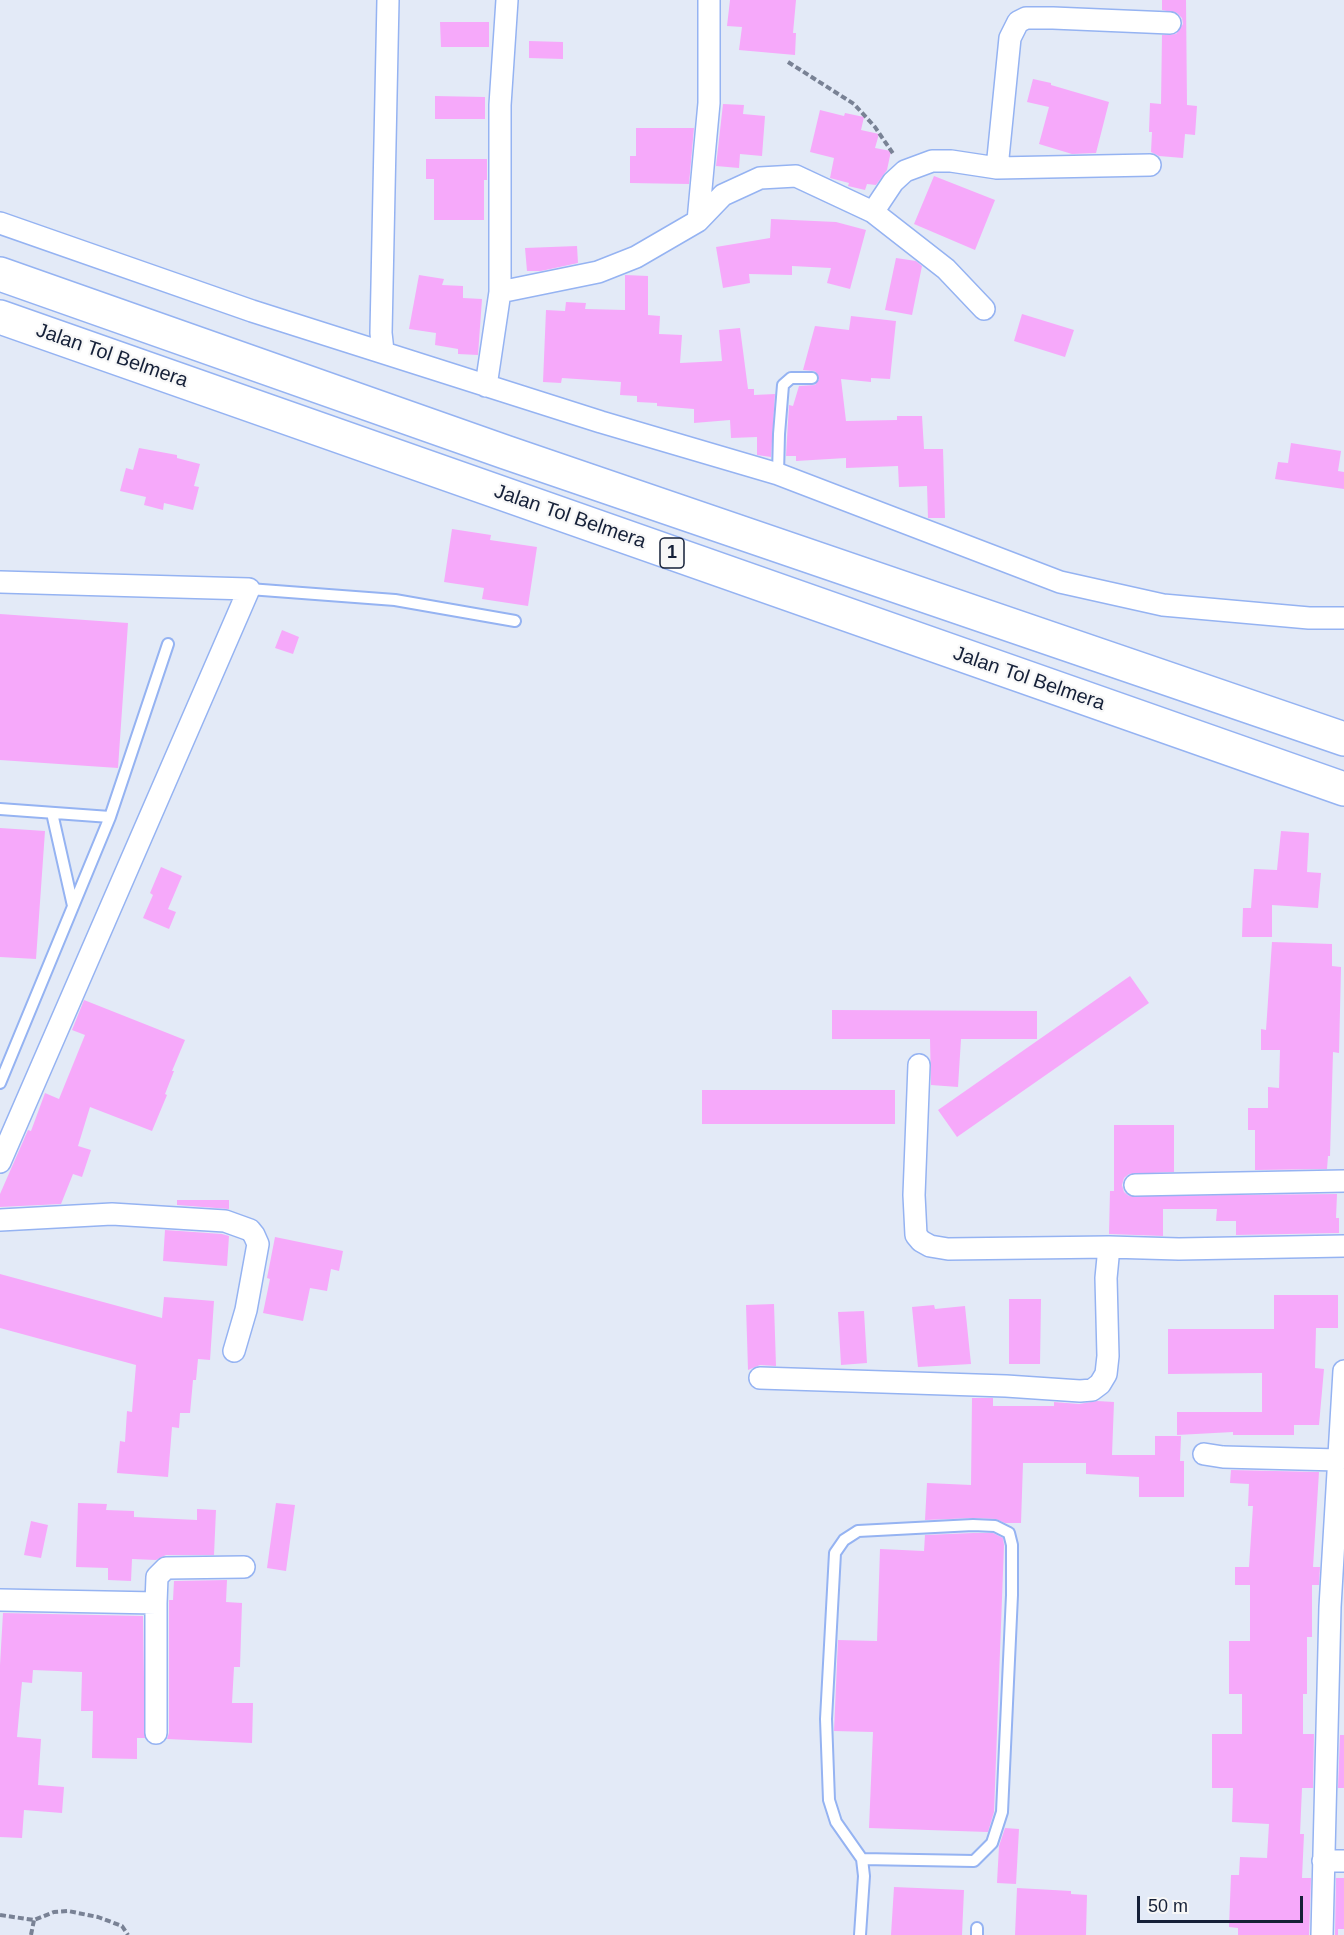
<!DOCTYPE html>
<html>
<head>
<meta charset="utf-8">
<style>
  body { margin:0 }
  #map { position:relative; width:1344px; height:1935px; overflow:hidden; background:#e3eaf7; font-family:Arial,sans-serif }
  canvas { display:block }
  .scale { position:absolute; left:1137px; top:1896px; width:166px; height:27px; box-sizing:border-box; border:3px solid #152038; border-top:0; padding-left:8px; font-size:18px; line-height:21px; white-space:nowrap; color:#152038; -webkit-text-stroke:4px #f7f7f7; paint-order:stroke }
</style>
</head>
<body>
<div id="map">
<canvas width="1344" height="1935"></canvas>
<div class="scale">50 m</div>
</div>
<script>
const ctx = document.querySelector('canvas').getContext('2d');
ctx.lineJoin = 'round';
function fillPath(path, color) {
  ctx.fillStyle = color;
  ctx.fill(path, 'evenodd');
}
function poly(rows) {
  const path = new Path2D();
  for (const r of rows) {
    path.moveTo(r[0], r[1]);
    for (let i = 2; i < r.length; i += 2) path.lineTo(r[i], r[i + 1]);
  }
  return path;
}
function stroke(path, color, width, dash) {
  ctx.strokeStyle = color;
  ctx.lineWidth = width;
  ctx.lineCap = dash ? 'butt' : 'round';
  ctx.setLineDash(dash || []);
  ctx.stroke(path);
}
function write(font, color, halo, rows, align = 'center') {
  ctx.font = font + ' Arial,sans-serif';
  ctx.lineWidth = 4.5;
  ctx.setLineDash([]);
  ctx.textBaseline = 'middle';
  ctx.strokeStyle = halo;
  ctx.fillStyle = color;
  for (const [text, x, y, turn = 0] of rows) {
    ctx.save();
    ctx.translate(x, y);
    ctx.rotate((+turn || 0) * Math.PI / 180);
    ctx.textAlign = isNaN(turn) ? turn : align;
    if (halo) ctx.strokeText(text, 0, 0);
    ctx.fillText(text, 0, 0);
    ctx.restore();
  }
}
const building = poly([
  [730,0,796,0,793,33,796,33,795,55,739,50,742,27,727,26],
  [1162,0,1186,0,1187,105,1197,106,1195,135,1185,134,1183,158,1159,156,1151,152,1152,132,1149,132,1150,103,1161,104,1162,35,1176,34,1183,24,1182,18,1177,13,1162,10],
  [440,22,489,22,489,47,441,47],
  [529,41,563,42,563,59,529,58],
  [1033,79,1051,83,1051,85,1109,102,1096,153,1072,154,1039,144,1049,107,1027,102],
  [435,96,485,97,485,119,435,119],
  [723,104,744,105,743,114,765,116,762,156,740,154,739,168,716,166],
  [820,110,844,116,845,113,864,117,861,130,879,134,875,148,891,151,887,170,876,185,867,184,865,190,848,186,849,183,830,178,834,158,810,152],
  [636,128,694,128,689,184,630,183,630,156,636,156],
  [426,159,487,159,487,180,484,180,484,220,434,220,434,179,426,179],
  [934,176,995,200,975,250,914,224],
  [771,219,836,222,866,230,850,289,827,283,831,268,792,266,792,275,749,274,750,283,723,288,716,247,770,238],
  [577,246,578,263,541,271,527,271,525,248],
  [896,258,916,261,922,266,912,315,885,310],
  [419,275,444,279,442,285,463,286,463,298,482,299,478,355,458,354,458,349,435,345,436,333,409,329],
  [625,275,648,276,648,315,660,316,659,334,682,335,680,363,722,361,719,330,740,328,748,389,754,389,754,395,775,394,771,457,757,455,757,437,731,438,730,420,694,423,694,409,657,406,657,403,637,402,637,396,620,395,621,382,562,378,561,383,543,382,546,310,565,311,566,302,586,303,585,309,625,310],
  [1022,314,1074,330,1065,357,1014,341],
  [851,316,896,321,890,379,871,378,871,382,841,379,846,421,897,420,897,416,922,416,924,449,943,449,945,518,928,518,927,486,899,487,898,466,846,468,846,458,796,461,796,456,786,456,789,405,793,406,799,386,815,385,819,379,815,371,803,370,815,326,849,330],
  [1291,443,1341,451,1338,471,1344,472,1344,489,1275,479,1278,462,1288,463],
  [139,448,177,455,177,458,200,464,194,486,199,487,193,510,164,503,163,510,144,505,146,497,120,491,126,468,133,470],
  [452,529,491,535,490,540,537,547,528,606,482,599,484,588,444,582],
  [0,614,128,623,118,768,0,760],
  [282,630,299,637,293,654,275,648],
  [0,828,45,831,36,959,0,957],
  [1281,831,1309,833,1307,872,1321,873,1318,908,1272,905,1272,937,1242,937,1243,908,1251,908,1254,869,1277,870],
  [161,867,182,876,168,909,176,912,169,929,143,918,153,895,150,893],
  [1272,942,1332,944,1332,966,1341,967,1339,1053,1333,1052,1330,1156,1328,1156,1327,1169,1255,1170,1255,1130,1248,1130,1248,1108,1268,1108,1268,1087,1279,1088,1280,1050,1261,1050,1261,1029,1266,1030],
  [1130,976,1149,1003,957,1137,938,1110],
  [84,1000,185,1040,172,1071,174,1071,165,1094,167,1095,152,1131,90,1107,78,1146,91,1150,82,1177,73,1174,61,1204,0,1207,0,1194,28,1130,31,1131,45,1093,59,1099,85,1035,72,1030],
  [832,1010,1037,1011,1037,1039,961,1039,958,1087,931,1085,930,1039,832,1039],
  [702,1090,895,1090,895,1124,702,1124],
  [1114,1125,1174,1125,1174,1172,1129,1174,1124,1178,1122,1185,1124,1192,1129,1196,1337,1194,1336,1218,1339,1218,1339,1233,1236,1235,1236,1221,1216,1221,1217,1209,1163,1209,1163,1236,1109,1234,1110,1191,1114,1191],
  [177,1200,229,1200,229,1209,177,1205],
  [165,1230,222,1234,229,1236,227,1266,163,1261],
  [275,1237,343,1251,339,1271,331,1269,327,1291,310,1288,303,1321,263,1313,270,1279,267,1278],
  [0,1274,162,1318,164,1297,214,1301,210,1360,198,1359,196,1380,193,1380,190,1413,180,1413,179,1428,172,1427,168,1477,117,1473,120,1441,125,1442,127,1411,132,1412,136,1365,0,1328],
  [1274,1295,1338,1295,1338,1328,1316,1328,1315,1368,1324,1369,1319,1425,1294,1425,1294,1435,1233,1435,1233,1432,1177,1435,1177,1412,1262,1412,1262,1373,1168,1374,1168,1329,1274,1329],
  [1009,1299,1041,1299,1040,1364,1009,1364],
  [774,1304,776,1366,760,1365,748,1370,746,1305],
  [934,1305,935,1309,965,1306,971,1364,918,1367,912,1307],
  [864,1311,867,1363,841,1365,838,1312],
  [972,1398,993,1398,993,1406,1054,1406,1054,1402,1079,1404,1097,1401,1114,1402,1112,1455,1155,1455,1155,1436,1181,1436,1180,1461,1184,1461,1184,1497,1139,1497,1139,1477,1086,1474,1086,1463,1023,1463,1021,1523,1005,1523,996,1519,973,1518,925,1520,927,1483,971,1485],
  [1231,1470,1319,1472,1313,1567,1320,1567,1319,1585,1312,1585,1312,1637,1307,1637,1307,1694,1303,1694,1303,1734,1314,1734,1313,1788,1302,1788,1300,1834,1304,1834,1302,1878,1311,1878,1309,1935,1238,1935,1238,1928,1229,1927,1231,1875,1239,1875,1240,1857,1267,1858,1269,1824,1232,1822,1233,1788,1212,1788,1212,1734,1242,1734,1242,1694,1229,1694,1229,1641,1250,1641,1250,1585,1235,1585,1235,1567,1249,1567,1253,1506,1248,1506,1249,1484,1230,1483],
  [78,1503,107,1504,106,1510,134,1511,134,1517,197,1520,197,1509,216,1510,214,1555,166,1555,156,1560,132,1559,131,1581,108,1580,108,1568,76,1567],
  [276,1503,295,1505,286,1571,267,1568],
  [31,1521,48,1525,41,1558,24,1555],
  [973,1533,993,1533,1003,1538,1004,1545,994,1812,988,1832,869,1828,873,1732,834,1731,838,1640,877,1641,880,1549,924,1551,925,1535],
  [227,1580,226,1602,242,1603,240,1667,234,1667,232,1703,253,1703,252,1743,167,1739,169,1733,169,1600,173,1600,174,1581],
  [3,1613,143,1616,145,1738,137,1738,137,1759,92,1758,93,1711,81,1711,82,1672,33,1670,32,1683,22,1682,17,1737,41,1739,38,1785,64,1787,62,1813,24,1810,22,1838,0,1837,0,1665],
  [1340,1735,1344,1735,1344,1788,1338,1788],
  [1005,1828,1019,1829,1016,1884,997,1883,999,1846],
  [1336,1878,1344,1878,1344,1929,1338,1929,1338,1935,1335,1935],
  [894,1887,964,1890,962,1935,891,1935],
  [1017,1888,1071,1891,1071,1894,1087,1895,1086,1935,1015,1935]
]);
const path = poly([
  [788,62,854,104,875,127,894,155],
  [0,1915,34,1920,54,1912,68,1911,98,1917,122,1926,128,1935],
  [31,1935,34,1920]
]);
const lane = poly([
  [778,474,779,434,783,385,791,378,812,378],
  [249,589,395,600,515,621],
  [0,809,110,817],
  [52,813,73,906],
  [0,1083,110,817,168,644],
  [860,1935,864,1876,862,1859,836,1822,829,1800,826,1719,835,1553,844,1540,858,1531,973,1525,995,1526,1009,1533,1012,1545,1012,1595,1002,1812,992,1843,974,1861,862,1859],
  [977,1935,977,1928]
]);
const street = poly([
  [997,168,1010,38,1018,22,1026,18,1053,18,1170,23],
  [873,212,946,269,984,309],
  [698,221,709,103,709,0],
  [0,223,252,311,601,422,778,474,1060,582,1163,605,1309,618,1344,618],
  [500,292,598,272,636,257,698,221,723,195,760,178,796,176,873,212,893,182,905,171,932,161,951,161,997,168,1150,165],
  [383,351,381,333,388,0],
  [486,386,500,292,500,105,507,0],
  [0,582,249,589,0,1162],
  [919,1065,914,1195,916,1235,921,1241,930,1246,948,1249,1109,1247],
  [1135,1185,1344,1181],
  [0,1220,112,1214,225,1221,250,1230,254,1235,258,1244,246,1310,234,1351],
  [760,1378,1006,1386,1080,1391,1092,1390,1100,1384,1106,1374,1108,1356,1106,1278,1109,1247,1179,1249,1344,1246],
  [1204,1454,1223,1457,1338,1460],
  [0,1600,156,1603,157,1577,166,1568,244,1567],
  [156,1733,156,1603],
  [1323,1861,1344,1861],
  [1322,1935,1330,1607,1344,1371]
]);
const highway = poly([
  [0,274,505,452,1344,739],
  [0,317,1344,789]
]);
const shields = [
  [672,553,24]
];
const shieldNames = [
  ["1",672,553]
];
const streetNames = [
  ["Jalan Tol Belmera",112,356,19],
  ["Jalan Tol Belmera",570,517,19],
  ["Jalan Tol Belmera",1029,679,19]
];
fillPath(building, '#f6a9fa');
stroke(lane, '#95b3f2', 14);
stroke(street, '#95b3f2', 24);
stroke(highway, '#95b3f2', 36);
stroke(path, '#798295', 4, [6, 3]);
stroke(lane, '#fff', 10);
stroke(street, '#fff', 21);
stroke(highway, '#fff', 33);
for (const [x, y, w] of shields) {
  const box = new Path2D();
  box.roundRect(x - w / 2, y - 15, w, 30, 4.5);
  ctx.fillStyle = '#f7f7f7';
  ctx.fill(box);
  stroke(box, '#152038', 1.5);
}
write('bold 18px', '#152038', null, shieldNames);
write('20px', '#152038', '#f7f7f7', streetNames);
</script>
</body>
</html>
